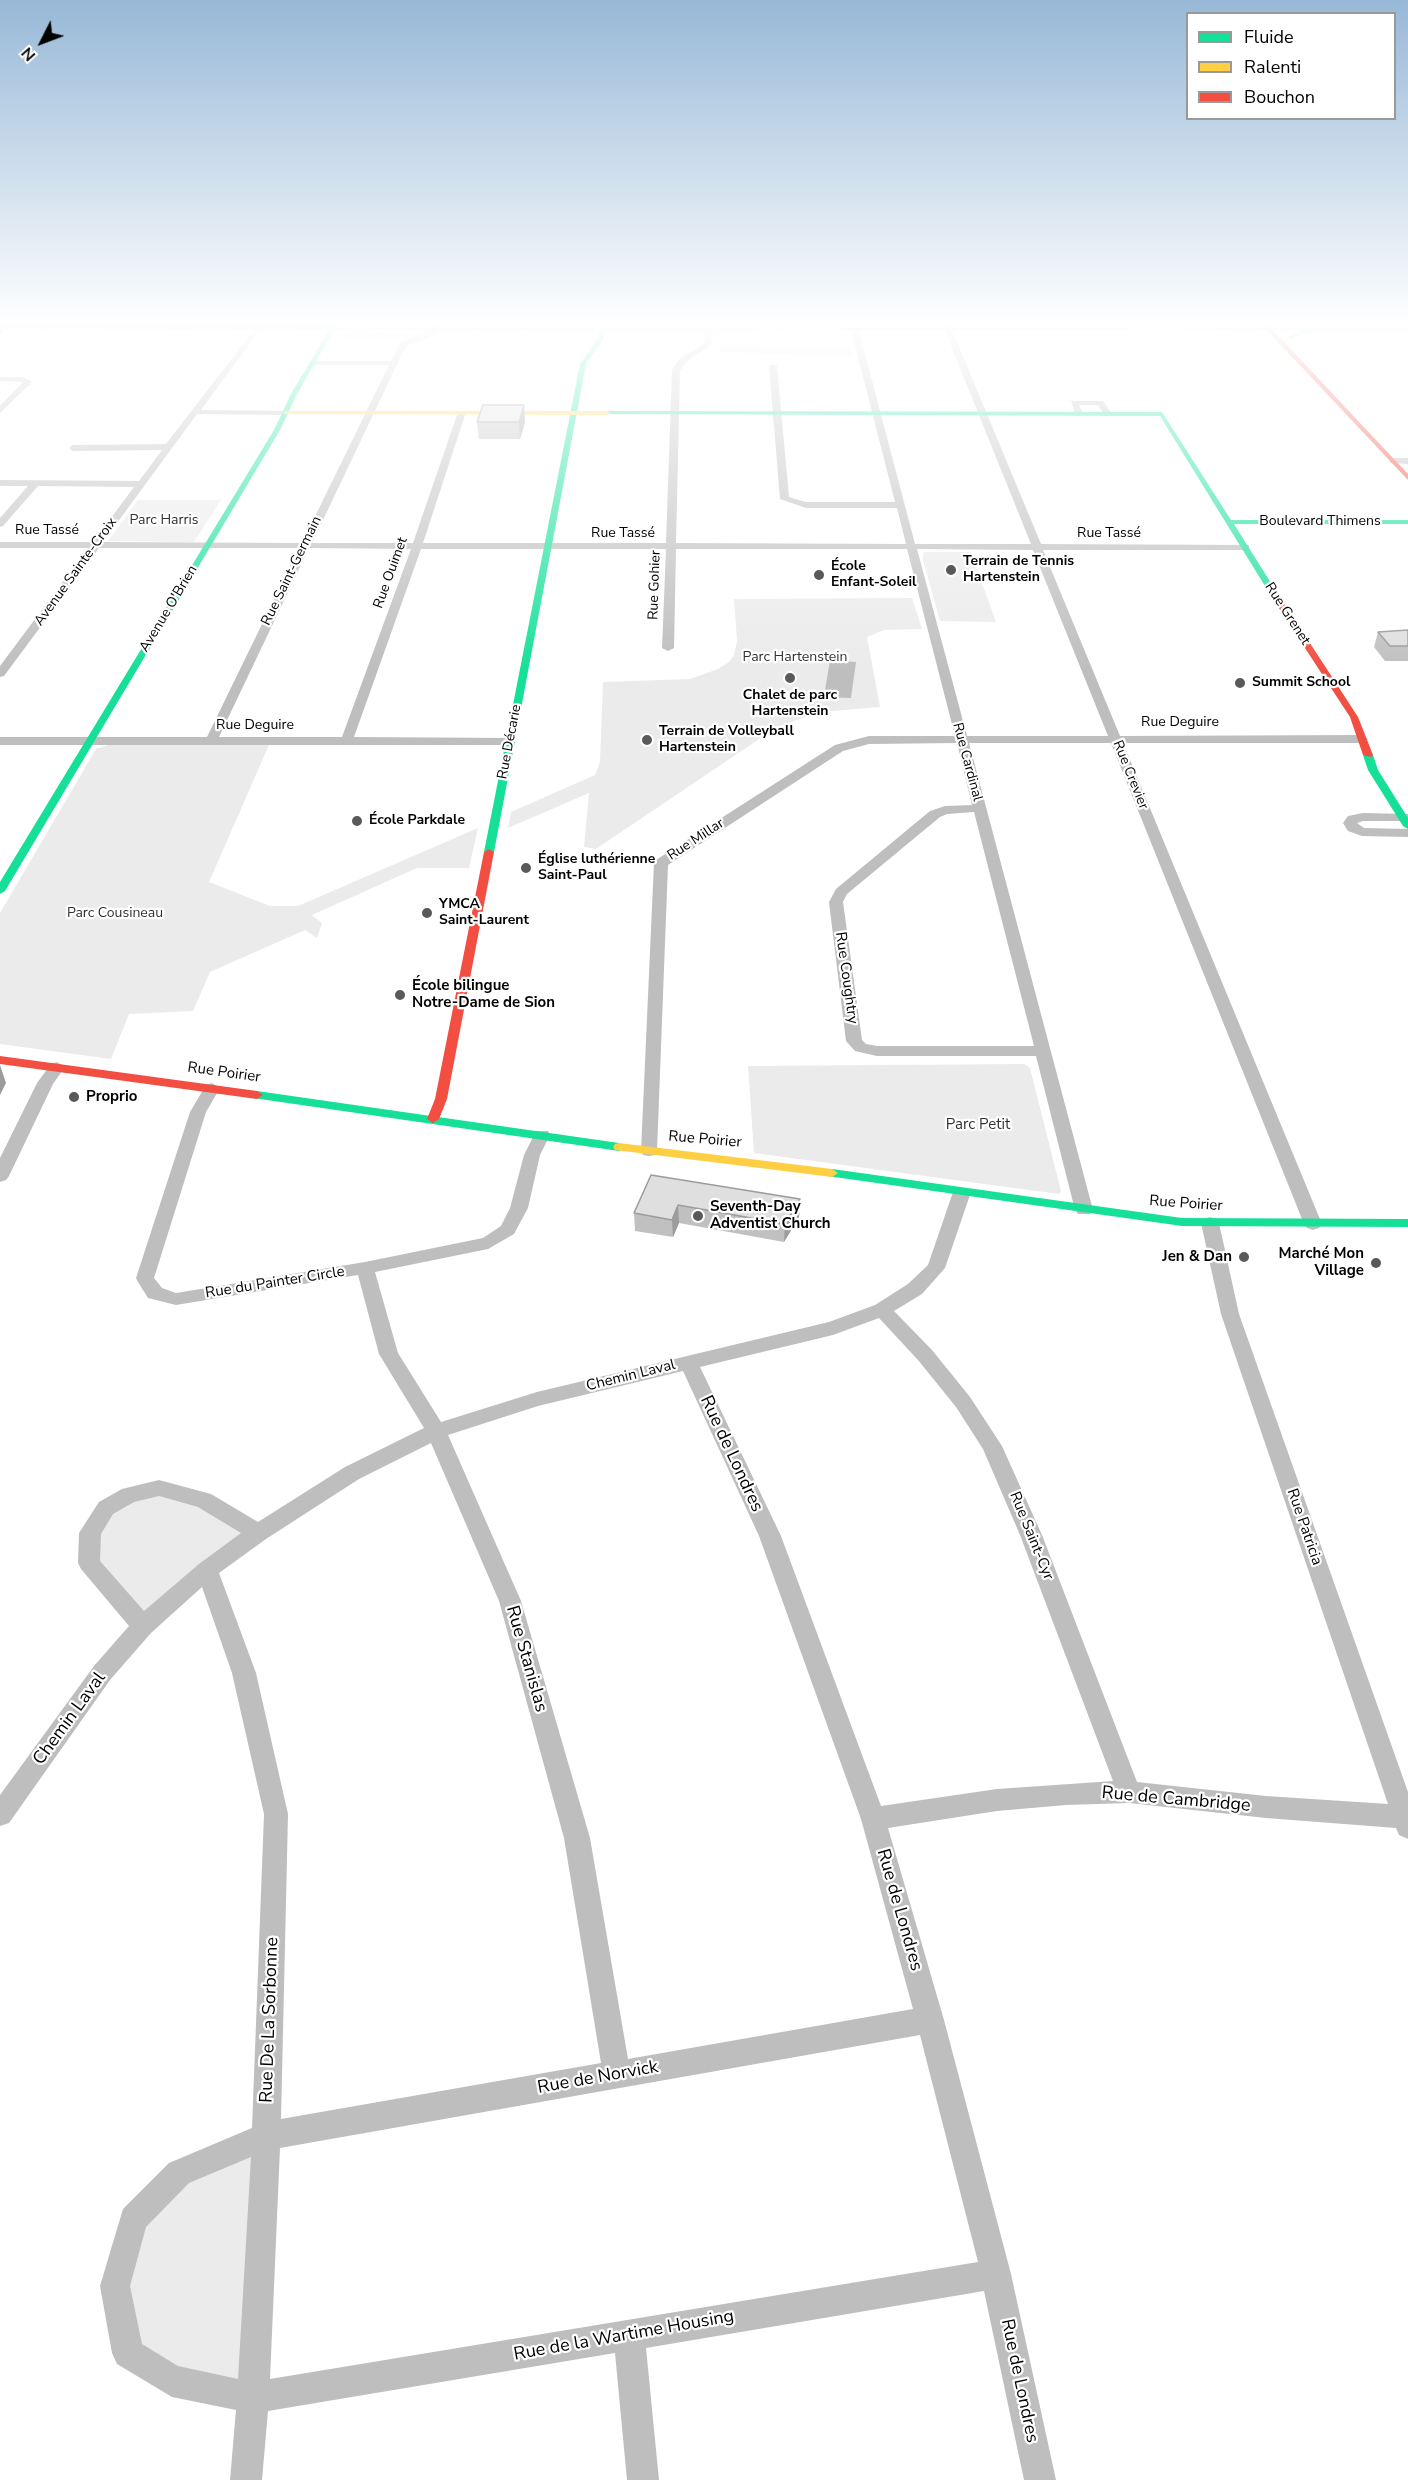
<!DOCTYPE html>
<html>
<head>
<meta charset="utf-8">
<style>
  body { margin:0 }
  #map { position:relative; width:1408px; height:2480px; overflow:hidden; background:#fff; font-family:"Nunito Sans",sans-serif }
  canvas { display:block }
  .legend { position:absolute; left:1186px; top:12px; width:210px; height:108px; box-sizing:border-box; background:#fff; border:2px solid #999; margin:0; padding:8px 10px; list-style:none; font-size:18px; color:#000 }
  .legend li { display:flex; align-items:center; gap:12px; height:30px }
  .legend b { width:30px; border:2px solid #999 }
  .north { position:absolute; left:12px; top:12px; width:60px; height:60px; -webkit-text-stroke:4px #fff; paint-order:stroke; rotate:228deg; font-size:16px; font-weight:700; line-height:24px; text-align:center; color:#000 }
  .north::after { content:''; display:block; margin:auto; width:21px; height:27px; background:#000; clip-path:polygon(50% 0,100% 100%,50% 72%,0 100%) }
</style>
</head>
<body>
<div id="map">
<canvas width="1408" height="2480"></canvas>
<ul class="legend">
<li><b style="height:8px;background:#16e098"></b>Fluide</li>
<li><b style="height:8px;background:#ffcf43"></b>Ralenti</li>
<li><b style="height:8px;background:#f24e42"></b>Bouchon</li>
</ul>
<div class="north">N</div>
</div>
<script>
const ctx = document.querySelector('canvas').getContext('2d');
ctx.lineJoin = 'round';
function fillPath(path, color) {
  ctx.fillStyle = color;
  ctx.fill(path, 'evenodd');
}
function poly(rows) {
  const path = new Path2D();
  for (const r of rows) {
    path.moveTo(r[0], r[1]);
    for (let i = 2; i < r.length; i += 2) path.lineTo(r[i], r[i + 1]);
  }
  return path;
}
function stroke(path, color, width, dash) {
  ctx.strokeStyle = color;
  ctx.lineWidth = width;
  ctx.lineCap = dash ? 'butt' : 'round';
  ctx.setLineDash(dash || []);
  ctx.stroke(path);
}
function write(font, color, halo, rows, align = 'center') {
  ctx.font = font + ' "Nunito Sans",sans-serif';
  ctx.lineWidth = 4.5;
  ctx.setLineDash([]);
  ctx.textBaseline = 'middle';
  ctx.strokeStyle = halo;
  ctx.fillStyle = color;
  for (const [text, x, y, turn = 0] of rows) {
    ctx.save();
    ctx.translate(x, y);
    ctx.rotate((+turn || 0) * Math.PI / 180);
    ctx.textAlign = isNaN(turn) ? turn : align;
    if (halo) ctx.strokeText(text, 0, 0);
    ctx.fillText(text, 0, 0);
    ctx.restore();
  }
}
const green = poly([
  [354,331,414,333,417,335,408,338,342,338,345,333],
  [717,345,851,346,853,357,718,352,722,349,714,348],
  [138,500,221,500,194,542,108,541],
  [925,552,971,552,996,622,940,621,923,560,923,553],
  [912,598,922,629,884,630,867,637,880,707,820,712,777,727,596,849,584,847,589,793,508,828,511,812,595,775,600,762,603,682,690,679,718,669,729,662,734,655,737,641,734,599],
  [108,745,269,745,209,882,270,906,298,906,478,828,469,868,417,868,312,915,322,923,317,938,305,930,210,972,193,1011,129,1014,111,1059,0,1044,0,913,96,749],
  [1024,1064,1030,1068,1061,1191,1059,1194,754,1153,748,1066],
  [159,1488,258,1533,143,1626,89,1563,106,1508],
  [266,2136,253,2398,128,2353,115,2286,133,2219,179,2173]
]);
const water = poly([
  [830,660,856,662,851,698,824,697]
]);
const street = poly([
  [437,325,445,325,435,335,407,346,404,350,312,543,413,543,457,415,461,413,465,415,423,543,666,543,672,370,679,359,704,344,705,336,702,325,710,325,713,336,711,345,686,362,680,371,676,543,906,544,897,508,806,508,780,499,769,366,773,364,777,366,789,497,806,502,895,502,851,330,872,325,872,328,859,331,915,544,1031,544,943,326,950,325,1041,544,1249,545,1249,549,1246,550,1043,550,1120,736,1362,735,1368,739,1362,743,1123,743,1322,1224,1319,1228,1313,1230,1307,1228,1304,1224,1111,743,969,743,1093,1210,1090,1214,1078,1214,1075,1210,1036,1056,877,1056,855,1051,846,1041,829,902,836,889,930,811,945,806,972,805,957,743,869,744,843,751,668,865,657,1151,655,1155,649,1156,643,1155,641,1151,654,863,656,860,835,745,869,736,955,736,907,549,676,549,674,648,668,651,662,648,666,549,421,549,354,737,513,738,513,744,509,745,0,745,0,737,207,737,299,548,99,548,4,676,0,677,0,666,88,548,0,548,0,542,93,542,134,487,38,486,3,526,0,527,0,518,28,486,0,486,0,480,139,481,162,450,73,451,69,448,73,445,166,444,257,326,261,328,201,410,285,411,288,411,288,415,197,414,103,542,302,543,389,365,312,365,308,363,312,361,391,361,401,342,429,331,437,325],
  [309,548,411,549,342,737,219,737,309,548],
  [917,549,1033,550,1108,736,967,736,917,549],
  [974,812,1034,1046,877,1046,866,1044,862,1040,843,902,847,894,940,817,947,814,974,812],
  [0,377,23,377,32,382,0,413,0,406,23,382,0,381,0,377],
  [1071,401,1103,401,1112,414,1105,416,1098,405,1079,405,1083,414,1076,416,1071,401],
  [1393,458,1408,458,1408,464,1390,463,1389,461,1393,458],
  [1363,813,1408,814,1408,820,1403,821,1363,821,1357,823,1364,828,1408,829,1408,837,1362,836,1348,831,1343,823,1348,816,1363,813],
  [57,1062,65,1067,53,1084,9,1176,6,1180,0,1182,0,1158,37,1083,51,1064,57,1062],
  [212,1083,220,1088,206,1112,154,1278,162,1288,176,1293,365,1262,483,1238,501,1226,510,1208,524,1155,536,1131,548,1131,550,1135,540,1155,528,1208,514,1234,488,1249,375,1272,398,1353,441,1422,537,1392,829,1322,875,1305,908,1284,928,1265,953,1192,956,1188,968,1188,971,1192,945,1268,922,1294,894,1311,932,1350,970,1397,1002,1446,1042,1535,1137,1782,1266,1796,1388,1804,1221,1314,1201,1223,1204,1219,1210,1217,1216,1219,1219,1223,1239,1314,1408,1792,1408,1839,1399,1835,1396,1828,1266,1818,1129,1803,1066,1805,997,1811,888,1828,944,2020,1011,2274,1056,2480,1024,2480,984,2291,646,2348,659,2480,627,2480,615,2353,268,2411,262,2480,230,2480,236,2410,172,2397,117,2364,112,2353,100,2286,123,2209,169,2163,252,2128,264,1814,232,1673,202,1587,151,1633,110,1680,9,1823,0,1826,0,1795,94,1666,129,1626,81,1569,78,1563,79,1533,99,1502,122,1489,159,1480,211,1494,258,1522,345,1467,424,1428,379,1354,358,1275,176,1305,148,1298,138,1282,136,1278,190,1112,206,1085,212,1083],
  [879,1318,918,1360,956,1407,983,1449,1020,1535,1113,1781,997,1789,881,1806,781,1536,700,1367,833,1335,879,1318],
  [683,1371,759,1536,861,1819,913,2009,628,2059,590,1838,521,1601,448,1435,538,1406,683,1371],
  [431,1443,499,1601,564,1838,601,2063,281,2119,288,1814,256,1673,219,1573,266,1539,359,1479,431,1443],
  [159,1496,198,1507,241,1533,199,1564,144,1611,100,1561,101,1534,113,1514,134,1502,159,1496],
  [920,2035,978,2262,270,2379,280,2148,920,2035],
  [251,2157,238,2379,178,2366,142,2344,130,2286,146,2227,189,2183,251,2157]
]);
const fast = poly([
  [0,325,337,325,336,327,599,328,599,325,605,325,605,328,843,330,604,331,604,338,586,364,494,852,489,855,484,852,580,364,598,338,599,331,334,330,297,394,280,430,5,891,0,894,0,882,274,430,291,394,329,330,0,329,0,325],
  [1408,327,1408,331,1319,331,1301,334,1290,340,1288,337,1303,331,1126,329,1408,327],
  [607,411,1162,412,1231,520,1408,520,1408,524,1234,524,1281,599,1277,601,1273,599,1160,416,605,414,607,411],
  [1368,752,1373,755,1378,770,1408,818,1408,829,1403,826,1368,770,1363,755,1368,752],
  [257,1091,619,1143,625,1147,619,1151,253,1098,251,1095,253,1092,257,1091],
  [832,1169,1182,1218,1408,1219,1408,1227,1182,1226,827,1176,826,1173,832,1169]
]);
const slow = poly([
  [285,411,607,411,610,413,607,415,283,414,285,411],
  [619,1143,832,1169,838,1173,832,1177,615,1150,613,1147,615,1144,619,1143]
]);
const jam = poly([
  [1262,325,1268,325,1408,474,1408,480,1262,325],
  [1129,327,1131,330,837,330,840,328,1129,327],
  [1274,597,1280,597,1358,717,1373,755,1371,757,1363,755,1350,717,1273,599,1274,597],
  [489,849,494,852,447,1099,439,1119,433,1123,427,1119,435,1099,484,852,489,849],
  [0,1056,257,1091,263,1095,257,1099,0,1064,0,1056]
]);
const wall = poly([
  [477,422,525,422,520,439,479,439],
  [1408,630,1408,661,1385,661,1374,647,1378,632],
  [651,1175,800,1199,799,1217,784,1242,679,1223,673,1237,635,1231,634,1213]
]);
const shadedWall = poly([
  [0,325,1,325,3,332,0,335],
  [524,405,525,422,520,439,519,422],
  [0,1065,6,1083,0,1095],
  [800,1199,799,1217,784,1242,785,1224],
  [678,1205,679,1223,673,1237,672,1220]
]);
const building = poly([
  [483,405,524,405,519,422,477,422,483,405],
  [1408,630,1408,646,1390,646,1378,632,1408,630],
  [651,1175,800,1199,785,1224,678,1205,672,1220,634,1213,651,1175]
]);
const markers = [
  [951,570,6,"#595959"],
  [819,575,6,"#595959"],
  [790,678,6,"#595959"],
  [1240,683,6,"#595959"],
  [647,740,6,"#595959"],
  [357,821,6,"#595959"],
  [526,868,6,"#595959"],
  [427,913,6,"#595959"],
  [400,995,6,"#595959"],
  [74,1097,6,"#595959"],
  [698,1216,6,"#595959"],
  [1244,1257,6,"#595959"],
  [1376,1263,6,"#595959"]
];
const farParknames = [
  ["Parc Harris",164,521],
  ["Parc Hartenstein",795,658],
  ["Parc Cousineau",115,914]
];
const farStreetnames = [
  ["Boulevard Thimens",1320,522],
  ["Rue Tassé",47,531],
  ["Rue Tassé",623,534],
  ["Rue Tassé",1109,534],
  ["Rue Saint-Germain",292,571,-64],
  ["Avenue Sainte-Croix",76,572,-54],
  ["Rue Ouimet",391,573,-70],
  ["Rue Gohier",655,585,-88],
  ["Avenue O'Brien",169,609,-59],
  ["Rue Grenet",1287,614,57],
  ["Rue Deguire",1180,723],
  ["Rue Deguire",255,726],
  ["Rue Décarie",510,742,-79],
  ["Rue Cardinal",967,762,75],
  ["Rue Crevier",1130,775,68],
  ["Rue Millar",696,840,-33]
];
const farPoinames = [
  ["Terrain de Tennis",963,562],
  ["Hartenstein",963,578],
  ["École",831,567],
  ["Enfant-Soleil",831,583],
  ["Summit School",1252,683],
  ["Chalet de parc",790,696,"center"],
  ["Hartenstein",790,712,"center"],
  ["Terrain de Volleyball",659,732],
  ["Hartenstein",659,748],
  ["École Parkdale",369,821],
  ["Église luthérienne",538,860],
  ["Saint-Paul",538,876],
  ["YMCA",439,905],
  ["Saint-Laurent",439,921]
];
const streetNames = [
  ["Rue Coughtry",846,978,82],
  ["Rue Poirier",224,1073,8],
  ["Rue Poirier",705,1140,5],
  ["Rue Poirier",1186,1204,4],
  ["Rue du Painter Circle",275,1283,-9],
  ["Chemin Laval",631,1376,-14],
  ["Rue Patricia",1304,1527,71],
  ["Rue Saint-Cyr",1031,1536,68]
];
const poiNames = [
  ["École bilingue",412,986],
  ["Notre-Dame de Sion",412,1003],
  ["Proprio",86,1097],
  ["Seventh-Day",710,1207],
  ["Adventist Church",710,1224],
  ["Marché Mon",1364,1254,"right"],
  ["Village",1364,1271,"right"],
  ["Jen & Dan",1232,1257,"right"]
];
const parkNames = [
  ["Parc Petit",978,1125]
];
const nearStreetnames = [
  ["Rue de Londres",731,1454,65],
  ["Rue Stanislas",526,1659,74],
  ["Chemin Laval",70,1719,-54],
  ["Rue de Cambridge",1176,1800,5],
  ["Rue de Londres",899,1910,74],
  ["Rue De La Sorbonne",270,2020,-88],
  ["Rue de Norvick",598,2078,-10],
  ["Rue de la Wartime Housing",624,2336,-10],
  ["Rue de Londres",1019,2381,78]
];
fillPath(green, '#ebebeb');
fillPath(water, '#bebebe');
fillPath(street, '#bebebe');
fillPath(fast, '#16e098');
fillPath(slow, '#ffcf43');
fillPath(jam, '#f24e42');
fillPath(wall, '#c0c0c0');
fillPath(shadedWall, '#9c9c9c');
fillPath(building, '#dfdfdf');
stroke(building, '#9c9c9c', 1.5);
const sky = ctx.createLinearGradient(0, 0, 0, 672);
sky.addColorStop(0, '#97b8d7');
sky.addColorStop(0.48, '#fff');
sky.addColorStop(1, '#ffffff00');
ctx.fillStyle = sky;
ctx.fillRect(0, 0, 1408, 672);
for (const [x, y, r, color] of markers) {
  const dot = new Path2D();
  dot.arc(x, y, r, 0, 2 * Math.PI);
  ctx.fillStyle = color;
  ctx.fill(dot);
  stroke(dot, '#fff', 2);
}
write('14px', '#323232', '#fff', farParknames);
write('14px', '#000', '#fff', farStreetnames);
write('bold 14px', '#000', '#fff', farPoinames, 'left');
write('15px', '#000', '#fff', streetNames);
write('bold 15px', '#000', '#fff', poiNames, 'left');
write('15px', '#323232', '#fff', parkNames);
write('18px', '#000', '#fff', nearStreetnames);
</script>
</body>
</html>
